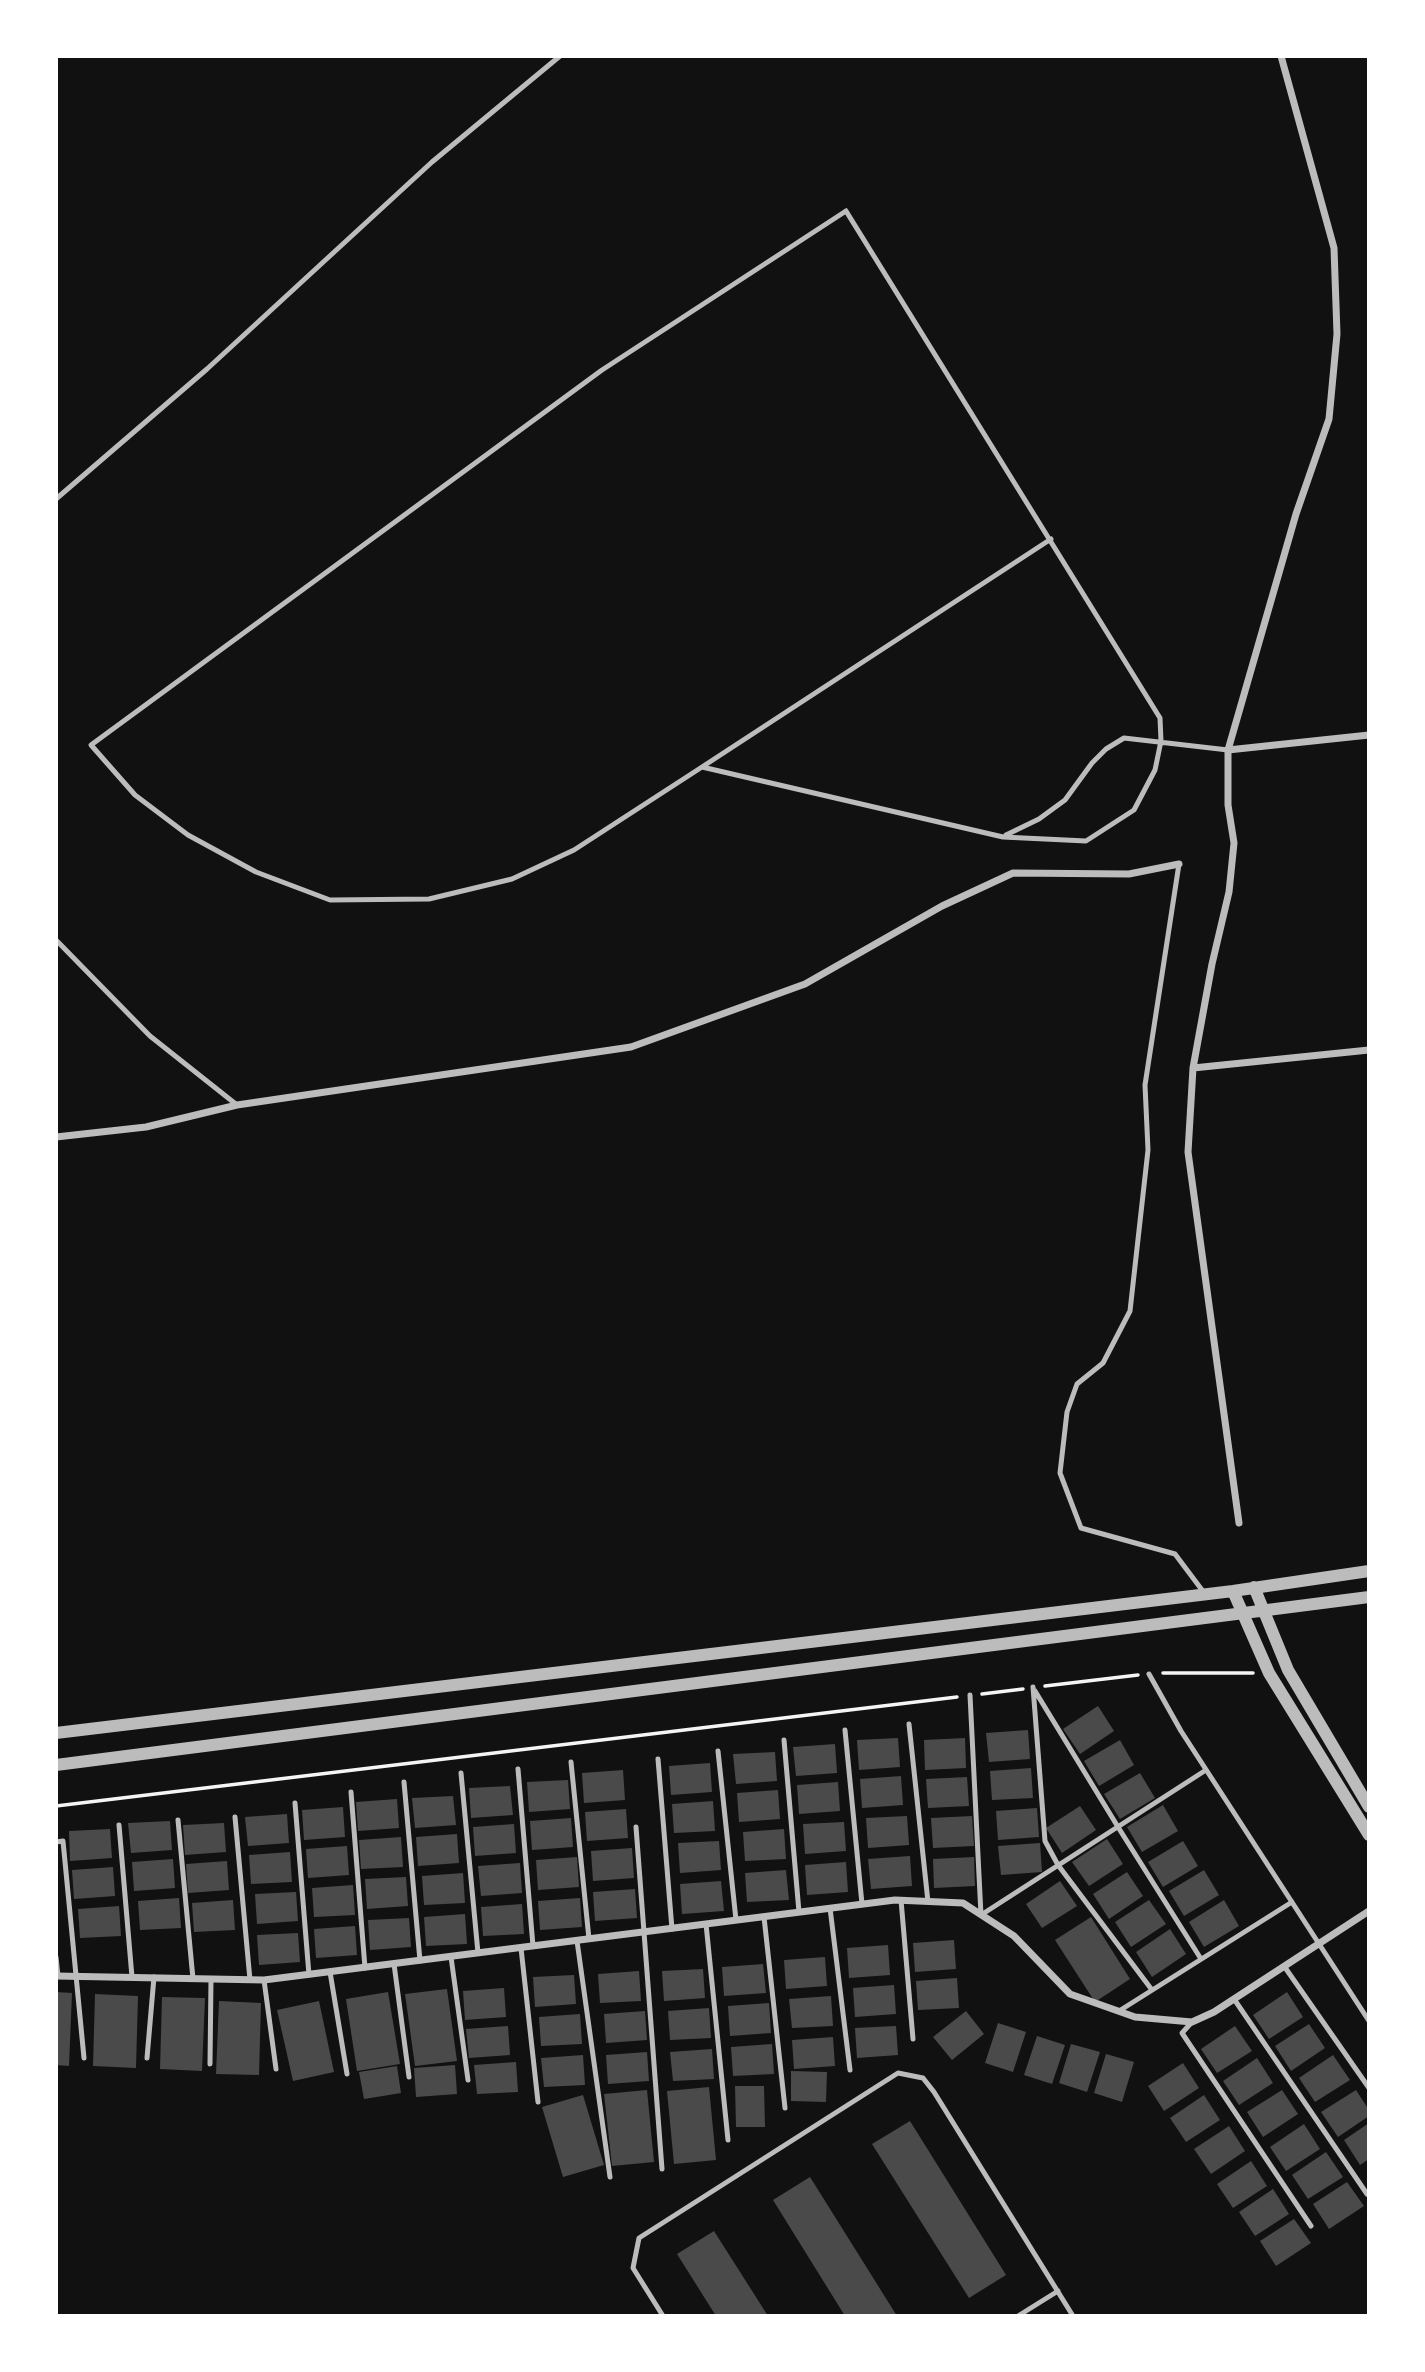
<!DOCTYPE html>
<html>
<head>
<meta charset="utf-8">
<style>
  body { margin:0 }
  #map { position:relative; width:1425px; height:2372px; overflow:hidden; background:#111; font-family:"Noto Sans",sans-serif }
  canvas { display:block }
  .frame { position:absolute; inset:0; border:58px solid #fff; pointer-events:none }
</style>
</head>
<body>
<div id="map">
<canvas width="1425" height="2372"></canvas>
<div class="frame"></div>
</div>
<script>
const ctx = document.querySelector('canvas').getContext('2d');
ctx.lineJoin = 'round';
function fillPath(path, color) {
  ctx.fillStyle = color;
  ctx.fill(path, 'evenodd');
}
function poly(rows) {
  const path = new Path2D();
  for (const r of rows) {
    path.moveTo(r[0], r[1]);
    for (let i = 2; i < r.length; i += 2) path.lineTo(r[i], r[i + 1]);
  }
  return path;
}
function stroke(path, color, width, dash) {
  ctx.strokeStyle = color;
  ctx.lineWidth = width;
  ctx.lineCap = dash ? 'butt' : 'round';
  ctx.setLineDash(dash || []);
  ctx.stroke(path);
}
const building = poly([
  [1098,1706,1114,1731,1080,1754,1063,1729],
  [1028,1730,1030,1759,989,1762,986,1733],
  [898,1738,900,1767,859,1770,857,1740],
  [965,1738,966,1768,925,1770,924,1740],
  [1120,1740,1134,1765,1099,1786,1084,1761],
  [835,1744,837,1773,796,1776,793,1747],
  [775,1752,777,1781,736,1784,733,1754],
  [710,1763,712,1792,671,1795,669,1766],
  [1031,1768,1033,1798,992,1800,990,1771],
  [623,1770,625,1800,584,1803,582,1773],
  [1140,1773,1155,1798,1120,1819,1104,1794],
  [901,1776,903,1805,862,1808,860,1779],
  [967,1777,969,1806,928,1808,926,1779],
  [568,1780,570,1809,529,1812,527,1782],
  [838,1782,840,1811,799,1814,797,1785],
  [510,1786,513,1815,471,1818,469,1788],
  [778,1790,780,1819,739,1822,737,1793],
  [453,1796,456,1825,415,1828,412,1798],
  [397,1799,399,1828,358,1831,356,1802],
  [713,1801,715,1831,674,1833,672,1804],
  [1163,1805,1178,1831,1142,1852,1127,1827],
  [1080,1806,1096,1830,1062,1853,1046,1828],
  [343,1807,345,1837,304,1840,302,1810],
  [1037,1808,1039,1837,998,1840,996,1811],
  [626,1809,628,1838,587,1841,585,1812],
  [287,1814,289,1843,248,1846,245,1817],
  [907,1816,909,1845,868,1848,866,1818],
  [972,1816,974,1846,933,1848,931,1818],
  [571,1818,573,1847,532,1850,530,1821],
  [170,1821,172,1850,131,1853,128,1823],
  [844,1822,846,1851,805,1854,803,1824],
  [224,1823,226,1852,185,1855,183,1825],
  [514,1824,516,1853,475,1856,473,1827],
  [110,1829,112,1858,70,1861,69,1831],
  [784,1829,786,1859,745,1861,743,1832],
  [457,1834,459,1863,418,1866,416,1837],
  [401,1837,403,1867,361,1869,359,1840],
  [1107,1839,1123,1864,1089,1886,1072,1862],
  [719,1841,721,1870,680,1873,678,1843],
  [1183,1841,1198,1866,1163,1887,1148,1862],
  [1040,1843,1042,1872,1001,1875,998,1846],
  [347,1846,349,1875,308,1878,306,1849],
  [632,1848,634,1878,593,1881,591,1851],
  [290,1852,292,1882,251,1884,249,1855],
  [910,1856,912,1886,871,1889,868,1859],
  [577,1857,579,1887,538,1890,536,1860],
  [974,1857,975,1886,934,1888,933,1859],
  [173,1859,175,1888,134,1891,132,1862],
  [227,1861,229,1890,188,1893,186,1864],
  [846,1862,848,1892,807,1895,805,1865],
  [520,1863,522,1893,481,1896,478,1866],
  [113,1867,115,1896,74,1899,72,1870],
  [786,1870,789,1900,747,1902,745,1873],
  [1204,1870,1219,1895,1184,1916,1169,1891],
  [1127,1872,1143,1896,1109,1919,1093,1894],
  [463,1873,465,1903,424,1905,422,1876],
  [406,1877,408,1906,367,1909,365,1879],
  [721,1881,724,1911,682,1914,680,1884],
  [1060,1881,1077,1906,1042,1928,1026,1904],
  [353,1885,355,1915,314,1917,312,1888],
  [635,1889,637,1918,595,1921,593,1892],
  [296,1892,298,1921,257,1924,255,1894],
  [179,1898,181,1928,140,1930,138,1901],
  [580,1898,582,1927,540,1930,538,1901],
  [233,1900,235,1930,194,1932,192,1903],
  [1149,1900,1166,1924,1131,1947,1115,1922],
  [1224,1900,1239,1926,1204,1947,1189,1922],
  [522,1904,524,1934,483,1936,481,1907],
  [119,1906,121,1936,80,1938,78,1909],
  [465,1914,467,1944,426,1946,424,1917],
  [1091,1917,1130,1979,1095,2002,1055,1940],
  [409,1918,411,1947,370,1950,368,1920],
  [355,1926,357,1955,316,1958,314,1929],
  [1170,1929,1186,1954,1152,1977,1136,1952],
  [298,1933,300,1962,259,1965,257,1935],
  [954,1940,956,1969,915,1972,913,1943],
  [888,1945,890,1975,849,1978,847,1948],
  [825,1957,827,1986,786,1989,784,1960],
  [763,1964,766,1993,724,1996,722,1967],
  [703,1969,705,1998,664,2001,662,1971],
  [639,1971,641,2001,600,2003,598,1974],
  [574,1975,576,2004,535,2007,533,1977],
  [957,1978,959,2008,918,2010,916,1981],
  [894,1985,896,2014,855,2017,853,1988],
  [504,1988,506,2017,465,2020,463,1991],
  [447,1989,457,2061,415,2066,405,1994],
  [56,1992,72,1993,69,2066,56,2065],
  [388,1992,400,2064,357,2071,346,1999],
  [1287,1992,1303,2017,1269,2039,1253,2015],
  [95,1994,138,1996,136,2068,93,2066],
  [831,1996,833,2026,792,2028,789,1999],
  [162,1997,205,1998,202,2071,160,2069],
  [219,2001,261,2003,259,2075,216,2074],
  [319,2001,334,2072,293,2081,277,2010],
  [769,2003,771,2033,730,2036,728,2006],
  [709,2008,711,2038,670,2040,668,2011],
  [645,2011,647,2040,606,2043,604,2014],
  [966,2011,984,2034,952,2060,933,2037],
  [580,2014,582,2044,541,2046,539,2017],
  [998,2023,1026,2032,1013,2072,985,2063],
  [1309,2024,1325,2048,1291,2071,1275,2046],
  [508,2026,510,2055,469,2058,466,2029],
  [896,2026,898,2055,857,2058,855,2028],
  [1235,2026,1252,2051,1217,2073,1201,2049],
  [1037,2036,1065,2045,1052,2084,1024,2075],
  [833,2037,835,2066,794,2069,792,2040],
  [772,2044,774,2074,733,2076,731,2047],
  [1071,2044,1100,2052,1087,2092,1059,2083],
  [712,2049,714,2079,673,2081,670,2052],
  [647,2052,649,2081,608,2084,606,2055],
  [1106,2054,1134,2062,1122,2102,1094,2093],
  [583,2055,585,2085,544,2087,541,2058],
  [1333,2055,1350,2080,1315,2102,1299,2078],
  [1257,2058,1273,2083,1239,2105,1223,2081],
  [516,2062,518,2092,477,2094,474,2065],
  [1183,2063,1199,2088,1164,2111,1148,2086],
  [455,2065,457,2094,416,2097,414,2068],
  [397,2066,401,2093,364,2099,359,2072],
  [791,2071,827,2072,826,2102,791,2101],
  [735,2086,764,2086,765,2127,736,2127],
  [709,2087,716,2160,674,2164,667,2091],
  [647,2090,654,2162,612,2166,604,2094],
  [1282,2090,1298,2114,1263,2137,1247,2112],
  [1356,2090,1369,2110,1369,2116,1338,2137,1321,2112],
  [583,2095,604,2165,563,2177,542,2107],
  [1204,2095,1220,2120,1186,2142,1170,2118],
  [910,2121,1006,2275,969,2298,872,2144],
  [1369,2123,1369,2159,1360,2165,1344,2140],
  [1304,2124,1320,2149,1286,2171,1270,2147],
  [1229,2126,1245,2151,1211,2174,1194,2149],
  [1326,2152,1343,2177,1308,2199,1292,2175],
  [1251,2161,1267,2186,1233,2208,1217,2184],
  [810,2177,897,2316,845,2316,773,2200],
  [1347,2182,1364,2206,1329,2229,1313,2204],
  [1273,2189,1289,2214,1255,2236,1239,2212],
  [1294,2219,1311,2243,1276,2266,1260,2241],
  [714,2231,768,2316,716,2316,677,2254]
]);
const path = poly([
  [1163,1673,1253,1673],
  [1045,1686,1138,1675],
  [982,1694,1023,1689],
  [56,1806,957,1697]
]);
const service = poly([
  [846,211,1160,718,1161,741,1155,770,1134,810,1086,841,1003,837,702,767,574,850,512,879,429,899,330,900,256,872,188,835,135,795,91,745,602,370,846,211],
  [56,499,207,369,432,162,560,56],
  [702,767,1051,539],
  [1006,835,1039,819,1065,800,1092,763,1106,749,1124,738,1228,750],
  [1179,864,1145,1085,1148,1150,1130,1311,1103,1363,1077,1384,1067,1412,1060,1473,1081,1528,1175,1554,1205,1594],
  [56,940,150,1036,237,1105],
  [1149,1674,1181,1731,1369,2021],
  [1033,1687,1045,1841,1058,1865,1152,1990],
  [1035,1691,1118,1827,1201,1959],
  [970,1695,981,1915,1206,1770],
  [909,1724,928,1902],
  [845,1730,862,1904],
  [784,1740,799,1912],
  [718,1751,736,1920],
  [658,1759,672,1929],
  [571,1762,589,1939],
  [518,1769,533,1946],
  [461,1773,478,1953],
  [404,1782,420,1961],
  [351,1792,365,1968],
  [295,1803,309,1975],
  [235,1817,250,1980],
  [178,1820,193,1979],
  [119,1825,132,1977],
  [636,1827,662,2169],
  [56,1842,63,1841,84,2058],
  [901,1900,913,2039],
  [830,1908,850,2070],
  [764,1917,785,2108],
  [706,1924,728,2140],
  [577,1941,610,2177],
  [521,1948,538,2102],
  [56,1957,58,1976],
  [451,1957,468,2080],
  [394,1964,409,2077],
  [1284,1966,1369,2088],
  [330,1972,347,2074],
  [264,1980,276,2069],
  [1234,1999,1367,2194],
  [1119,2011,1292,1902],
  [1192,2022,1182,2033,1311,2226],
  [147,2058,154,1977],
  [210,2064,211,1979],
  [663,2316,633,2268,639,2238,898,2073,923,2078,934,2092,1073,2316],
  [1018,2316,1058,2291]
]);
const minor = poly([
  [1228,750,1369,735],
  [1193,1068,1369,1050],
  [56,1137,146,1127,237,1105,631,1047,805,984,942,906,1013,873,1129,874,1179,864],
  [1239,1523,1188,1152,1193,1068,1212,964,1229,892,1234,843,1228,805,1228,750,1296,514,1329,419,1337,334,1334,248,1281,56],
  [56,1976,264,1980,895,1900,963,1903,1014,1936,1070,1994,1135,2017,1192,2022,1214,2012,1369,1911]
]);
const tertiary = poly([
  [1254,1587,1288,1670,1369,1807],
  [1233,1591,1269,1673,1369,1835],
  [56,1733,1233,1591,1369,1571],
  [56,1765,1369,1597]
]);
fillPath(building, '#4a4a4a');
stroke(path, '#f5f5f5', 3.5);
stroke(service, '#bcbcbc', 5);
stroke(minor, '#bcbcbc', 7);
stroke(tertiary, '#bcbcbc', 12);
</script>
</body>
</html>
